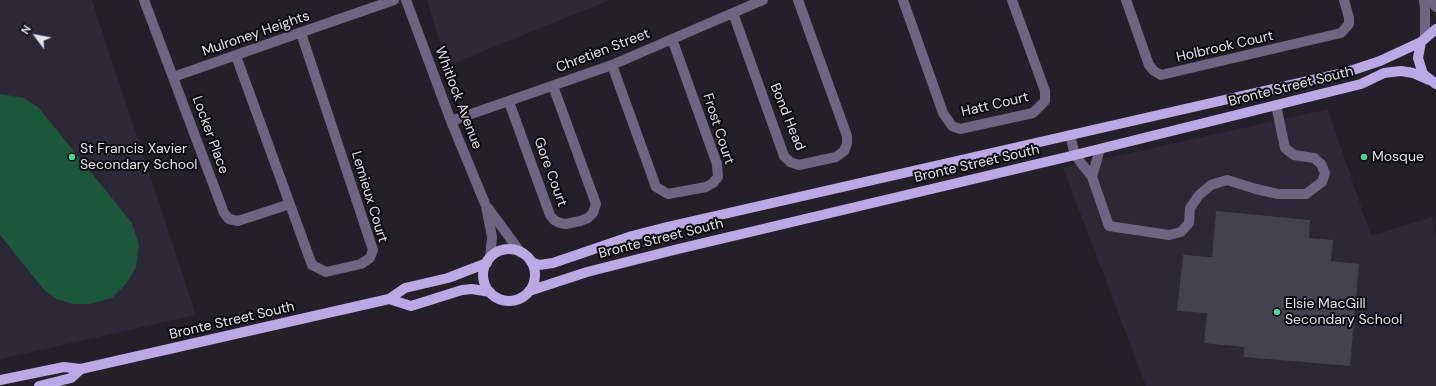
<!DOCTYPE html>
<html>
<head>
<meta charset="utf-8">
<style>
  body { margin:0 }
  #map { position:relative; width:1436px; height:386px; overflow:hidden; background:#232029; font-family:"DM Sans",sans-serif }
  canvas { display:block }
  .north { position:absolute; left:16px; top:16px; width:40px; height:40px; -webkit-text-stroke:3px #0c0b0f; paint-order:stroke; rotate:302deg; font-size:11px; font-weight:700; line-height:16px; text-align:center; color:#e3e2e8 }
  .north::after { content:''; display:block; margin:auto; width:14px; height:18px; background:#e3e2e8; clip-path:polygon(50% 0,100% 100%,50% 72%,0 100%) }
</style>
</head>
<body>
<div id="map">
<canvas width="1436" height="386"></canvas>
<div class="north">N</div>
</div>
<script>
const ctx = document.querySelector('canvas').getContext('2d');
ctx.lineJoin = 'round';
function fillPath(path, color) {
  ctx.fillStyle = color;
  ctx.fill(path, 'evenodd');
}
function poly(rows) {
  const path = new Path2D();
  for (const r of rows) {
    if (r.length === 3) {
      path.moveTo(r[0] + r[2], r[1]);
      path.arc(r[0], r[1], r[2], 0, 2 * Math.PI);
      continue;
    }
    path.moveTo(r[0], r[1]);
    for (let i = 2; i < r.length; i += 2) path.lineTo(r[i], r[i + 1]);
  }
  return path;
}
function stroke(path, color, width, dash) {
  ctx.strokeStyle = color;
  ctx.lineWidth = width;
  ctx.lineCap = dash ? 'butt' : 'round';
  ctx.setLineDash(dash || []);
  ctx.stroke(path);
}
function write(font, color, halo, rows, align = 'center') {
  ctx.font = font + ' "DM Sans",sans-serif';
  ctx.lineWidth = 4;
  ctx.setLineDash([]);
  ctx.textBaseline = 'middle';
  ctx.strokeStyle = halo;
  ctx.fillStyle = color;
  for (const [text, x, y, turn = 0] of rows) {
    ctx.save();
    ctx.translate(x, y);
    ctx.rotate((+turn || 0) * Math.PI / 180);
    ctx.textAlign = isNaN(turn) ? turn : align;
    if (halo) ctx.strokeText(text, 0, 0);
    ctx.fillText(text, 0, 0);
    ctx.restore();
  }
}
const built = poly([
  [0,0,92,0,196,315,0,359],
  [427,0,610,0,447,66],
  [1328,109,1371,236,1432,217,1436,238,1436,386,1146,386,1063,168]
]);
const green = poly([
  [0,94,24,98,38,107,132,223,139,245,136,267,127,283,112,298,91,304,73,304,57,299,45,291,0,235]
]);
const building = poly([
  [1216,211,1310,220,1309,238,1333,240,1331,261,1359,264,1350,366,1244,357,1244,347,1204,343,1207,313,1177,311,1183,255,1212,257]
]);
const minor = poly([
  [144,0,224,213,229,219,238,221,290,204],
  [406,0,451,121,486,206,492,237,490,258],
  [903,0,943,113,952,126,960,129,1033,113,1045,101,1045,91,1012,0],
  [1126,0,1149,65,1154,71,1161,75,1341,33,1349,24,1349,18,1344,0],
  [1424,0,1425,10,1425,37],
  [1431,0,1436,7],
  [733,13,784,156,790,162,799,165,836,157,844,151,847,144,847,136,798,0],
  [236,56,312,265,326,272,361,264,370,258,373,250,301,33],
  [612,65,656,187,668,194,706,187,713,183,718,177,717,164,672,39],
  [173,77,394,0],
  [509,102,550,215,554,220,560,223,566,224,580,221,588,218,593,213,596,204,553,86],
  [451,121,612,65,763,0],
  [1070,135,1075,155,1092,177,1109,226,1169,235,1181,232,1189,223,1190,208,1199,195,1211,185,1227,180,1256,189,1278,194,1306,194,1322,182,1325,173,1321,164,1314,158,1294,155,1285,148,1276,105],
  [1092,177,1100,149],
  [488,208,521,253]
]);
const major = poly([
  [1436,29,1421,42,1418,58,1423,74,1436,84],
  [509,275,26],
  [531,262,539,265,553,263,632,236,667,227,1347,72,1380,61,1421,42],
  [529,291,587,272,674,250,1075,155,1361,84,1384,73,1401,71,1413,73,1429,80],
  [389,299,411,306,462,290,472,289,490,292],
  [0,380,64,367,81,369,389,299,405,288,448,278,487,263],
  [39,386,71,378,81,369]
]);
const markers = [
  [72,157,4,"#4dd39a"],
  [1364,157,4,"#4dd39a"],
  [1277,312,4,"#4dd39a"]
];
const streetNames = [
  ["Mulroney Heights",256,34,-19],
  ["Holbrook Court",1225,47,-13],
  ["Chretien Street",603,51,-21],
  ["Bronte Street South",1291,87,-14],
  ["Whitlock Avenue",458,98,69],
  ["Hatt Court",995,105,-13],
  ["Bond Head",787,117,68],
  ["Frost Court",718,129,72],
  ["Locker Place",210,135,70],
  ["Bronte Street South",977,164,-13],
  ["Gore Court",550,172,70],
  ["Lemieux Court",369,197,73],
  ["Bronte Street South",661,239,-14],
  ["Bronte Street South",232,321,-13]
];
const poiNames = [
  ["St Francis Xavier",80,149],
  ["Secondary School",80,165],
  ["Mosque",1372,157],
  ["Elsie MacGill",1285,304],
  ["Secondary School",1285,320]
];
fillPath(built, '#2c2836');
fillPath(green, '#1b563d');
fillPath(building, '#44424c');
stroke(minor, '#6d6582', 10);
stroke(major, '#baa9e4', 10);
for (const [x, y, r, color] of markers) {
  const dot = new Path2D();
  dot.arc(x, y, r, 0, 2 * Math.PI);
  ctx.fillStyle = color;
  ctx.fill(dot);
  stroke(dot, '#0c0b0f', 1.5);
}
write('14px', '#e3e2e8', '#0c0b0f', streetNames);
write('14px', '#e3e2e8', '#0c0b0f', poiNames, 'left');
</script>
</body>
</html>
